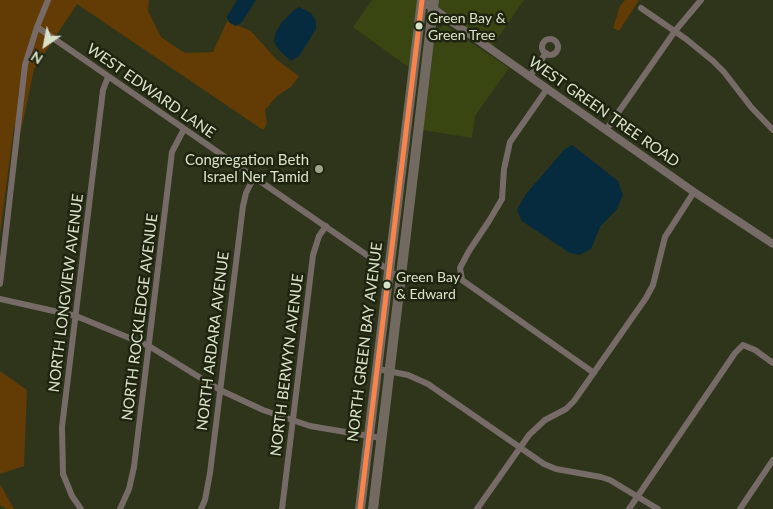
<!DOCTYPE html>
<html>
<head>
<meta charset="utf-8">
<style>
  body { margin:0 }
  #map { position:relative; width:773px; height:509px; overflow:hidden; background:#2e351b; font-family:Lato,sans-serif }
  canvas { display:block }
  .north { position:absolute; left:20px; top:20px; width:50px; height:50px; -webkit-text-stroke:4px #1e2410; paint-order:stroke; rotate:213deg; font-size:14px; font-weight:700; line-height:20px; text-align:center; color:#d9e2c8 }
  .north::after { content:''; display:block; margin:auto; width:18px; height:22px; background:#d9e2c8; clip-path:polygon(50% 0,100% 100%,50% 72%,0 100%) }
</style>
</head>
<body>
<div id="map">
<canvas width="773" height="509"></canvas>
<div class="north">N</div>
</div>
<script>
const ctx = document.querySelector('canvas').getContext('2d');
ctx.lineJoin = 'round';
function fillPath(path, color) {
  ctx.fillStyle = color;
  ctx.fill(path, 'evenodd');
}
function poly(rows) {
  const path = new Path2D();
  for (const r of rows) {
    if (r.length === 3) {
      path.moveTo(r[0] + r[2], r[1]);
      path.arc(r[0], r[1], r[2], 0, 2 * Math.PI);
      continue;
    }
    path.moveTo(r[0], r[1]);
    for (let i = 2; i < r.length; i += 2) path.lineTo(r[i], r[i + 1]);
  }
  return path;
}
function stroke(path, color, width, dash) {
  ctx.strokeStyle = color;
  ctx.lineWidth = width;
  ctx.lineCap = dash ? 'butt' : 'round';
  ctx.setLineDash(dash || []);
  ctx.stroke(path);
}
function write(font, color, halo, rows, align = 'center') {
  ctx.font = font + ' Lato,sans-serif';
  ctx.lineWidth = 5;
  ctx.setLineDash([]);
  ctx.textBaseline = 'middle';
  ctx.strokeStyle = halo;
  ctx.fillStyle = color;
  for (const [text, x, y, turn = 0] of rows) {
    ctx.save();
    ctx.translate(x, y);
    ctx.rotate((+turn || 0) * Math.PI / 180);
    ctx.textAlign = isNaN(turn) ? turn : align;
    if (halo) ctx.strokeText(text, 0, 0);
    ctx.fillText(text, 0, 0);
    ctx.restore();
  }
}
const built = poly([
  [372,0,421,0,411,69,353,27],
  [434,0,524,0,490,49,433,8],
  [445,25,509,68,475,116,472,138,423,130,436,30]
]);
const green = poly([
  [0,0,149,0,148,11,161,37,185,53,213,52,227,21,251,31,277,60,299,76,291,87,277,96,265,110,267,124,263,130,77,4,34,69,21,131,14,127,0,234],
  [625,0,639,0,619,31,613,28,620,6],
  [0,371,27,390,24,466,0,474],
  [0,484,14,509,6,509,0,505]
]);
const water = poly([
  [237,0,256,0,242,22,236,26,230,23,227,18,228,15],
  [299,7,311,13,316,21,316,29,299,56,291,61,279,50,274,42,275,34,282,22,294,10],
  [572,145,618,181,623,195,617,209,600,227,591,249,579,255,570,253,522,221,517,210,526,194,564,150]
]);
const minor = poly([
  [641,8,686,39,713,61,724,72,751,107,773,130],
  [37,27,400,278],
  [550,47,8],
  [530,76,546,53],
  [547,89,510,142,504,169,502,199,489,221,469,251,460,268,462,280,594,373],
  [606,130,675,31,701,0],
  [0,284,25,65,37,27,48,0],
  [0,299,76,316,149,346,220,390,263,410,310,426,381,438],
  [378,369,408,375,428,384,544,464,556,469,601,477,610,480,658,509],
  [81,509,72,496,63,474,62,427,103,90,108,77],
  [120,509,129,489,134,467,172,152,184,129],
  [201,509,205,500,210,473,243,206,246,193,254,177],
  [282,509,313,255,319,236,326,226],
  [477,509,529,435,545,420,566,409,574,401,646,298,653,285,665,237,694,192],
  [629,509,735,353,743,345,755,350,773,363],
  [740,509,773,460]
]);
const tertiary = poly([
  [421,0,694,192,773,244]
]);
const primary = poly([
  [360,509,422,0],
  [373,509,434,0]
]);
const bus1 = poly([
  [360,509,422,0]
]);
const markers = [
  [419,26,4.5,"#d9e2c8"],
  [319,169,5,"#9da58b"],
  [387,285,4.5,"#d9e2c8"]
];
const busNames = [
  ["Green Bay &",428,18],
  ["Green Tree",428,35],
  ["Green Bay",396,277],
  ["& Edward",396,294]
];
const streetNames = [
  ["WEST EDWARD LANE",151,91,35],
  ["WEST GREEN TREE ROAD",604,112,35],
  ["NORTH LONGVIEW AVENUE",66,293,-83],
  ["NORTH ROCKLEDGE AVENUE",140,317,-83],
  ["NORTH ARDARA AVENUE",213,341,-83],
  ["NORTH GREEN BAY AVENUE",365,342,-83],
  ["NORTH BERWYN AVENUE",287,365,-83]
];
const poiNames = [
  ["Congregation Beth",309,160],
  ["Israel Ner Tamid",309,177]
];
fillPath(built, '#394612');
fillPath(green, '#633b05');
fillPath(water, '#062a3e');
stroke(minor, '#766b67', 6);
stroke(tertiary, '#766b67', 8);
stroke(primary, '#726a61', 10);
stroke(bus1, '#f8844c', 5);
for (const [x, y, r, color] of markers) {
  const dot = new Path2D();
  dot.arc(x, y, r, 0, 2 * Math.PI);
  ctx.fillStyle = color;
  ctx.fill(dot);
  stroke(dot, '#1e2410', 2);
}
write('14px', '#d9e2c8', '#1e2410', busNames, 'left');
write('15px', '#d9e2c8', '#1e2410', streetNames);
write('15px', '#d9e2c8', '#1e2410', poiNames, 'right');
</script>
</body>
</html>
